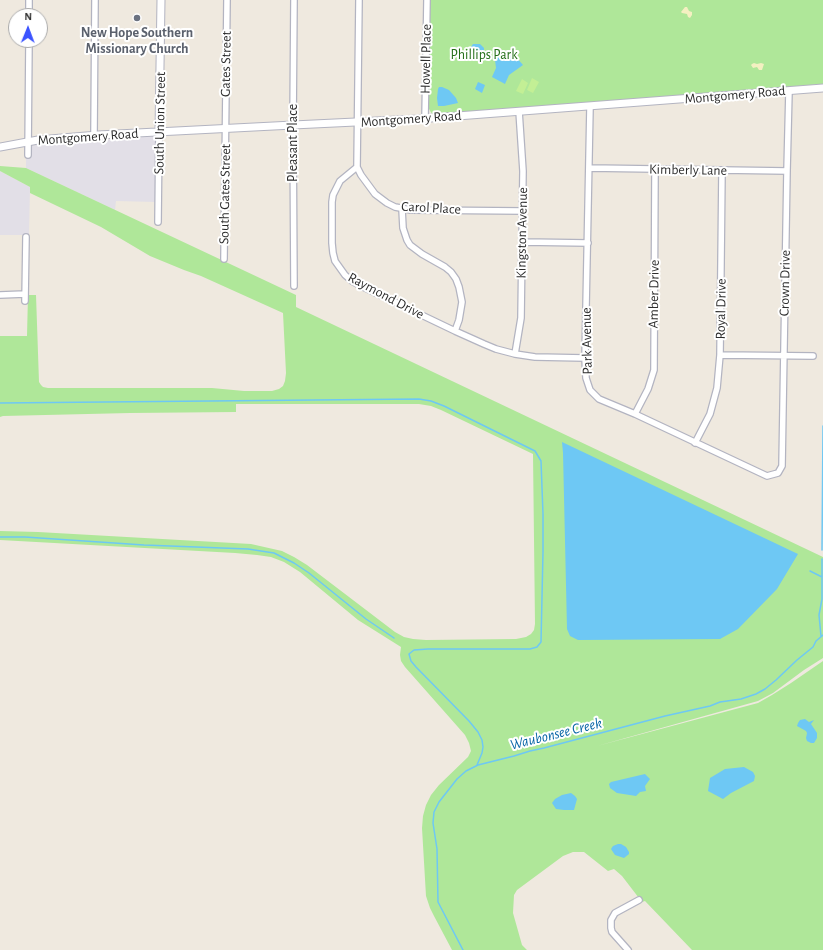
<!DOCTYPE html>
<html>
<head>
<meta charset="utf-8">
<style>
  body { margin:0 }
  #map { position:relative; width:823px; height:950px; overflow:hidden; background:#efe9df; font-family:"Alegreya Sans",sans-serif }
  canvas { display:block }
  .north { position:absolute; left:8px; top:8px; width:40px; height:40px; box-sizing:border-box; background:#fff; border:1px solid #ababab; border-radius:50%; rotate:1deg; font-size:11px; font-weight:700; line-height:16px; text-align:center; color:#2d2d2d }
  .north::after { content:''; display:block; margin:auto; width:14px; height:18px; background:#3b53ff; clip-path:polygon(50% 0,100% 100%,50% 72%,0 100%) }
</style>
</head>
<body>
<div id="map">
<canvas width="823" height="950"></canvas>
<div class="north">N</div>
</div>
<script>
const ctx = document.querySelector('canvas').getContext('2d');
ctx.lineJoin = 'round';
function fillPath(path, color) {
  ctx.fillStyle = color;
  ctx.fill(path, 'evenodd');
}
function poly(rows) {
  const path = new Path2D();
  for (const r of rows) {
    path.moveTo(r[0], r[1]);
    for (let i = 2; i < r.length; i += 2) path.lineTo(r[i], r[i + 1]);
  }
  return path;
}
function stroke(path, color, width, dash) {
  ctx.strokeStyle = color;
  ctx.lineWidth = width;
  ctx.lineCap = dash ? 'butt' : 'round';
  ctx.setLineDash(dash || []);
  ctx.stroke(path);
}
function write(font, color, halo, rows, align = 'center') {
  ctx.font = font + ' "Alegreya Sans",sans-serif';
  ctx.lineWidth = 4;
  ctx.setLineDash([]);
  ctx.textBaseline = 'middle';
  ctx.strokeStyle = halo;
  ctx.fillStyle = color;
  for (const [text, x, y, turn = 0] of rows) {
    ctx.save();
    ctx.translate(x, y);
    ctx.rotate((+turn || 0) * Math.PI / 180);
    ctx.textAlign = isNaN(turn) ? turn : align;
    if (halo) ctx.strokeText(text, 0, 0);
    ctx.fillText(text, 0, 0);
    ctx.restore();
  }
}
const industrial = poly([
  [157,136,156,202,116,201,115,210,26,168,26,146,70,142],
  [0,171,30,187,29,235,0,235]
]);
const green = poly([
  [429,0,823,0,823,84,703,94,629,99,630,102,590,107,590,102,436,114,432,114,429,109],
  [0,166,26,168,296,295,296,307,823,557,823,658,804,670,773,693,758,701,597,746,758,703,772,695,791,683,823,661,823,950,692,950,645,901,642,902,622,876,614,869,608,871,584,852,573,852,563,856,517,890,514,895,513,913,522,945,527,950,452,950,434,916,430,908,426,896,422,828,423,816,426,805,431,795,439,785,468,757,471,751,469,743,465,735,405,667,401,661,400,655,401,647,358,620,300,572,284,562,271,557,257,555,235,553,0,540,0,531,38,532,251,544,282,551,294,557,307,565,395,632,404,637,413,639,426,640,516,639,526,637,531,634,534,630,535,624,533,454,441,410,431,406,419,404,236,404,236,412,130,413,3,416,0,417,0,336,27,336,28,295,36,295,39,382,41,385,43,387,48,388,212,388,244,391,272,391,279,389,283,386,285,381,286,373,283,313,201,276,184,270,150,256,101,227,30,193,30,187,0,171]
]);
const sand = poly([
  [685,7,687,7,689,11,692,12,692,15,690,18,688,17,687,14,682,13,681,12],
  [754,63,757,64,761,63,764,64,762,70,759,70,757,67,753,68,751,65,752,64]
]);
const pitch = poly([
  [532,78,539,82,533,93,527,90],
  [522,79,528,83,523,94,516,91]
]);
const water = poly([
  [473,44,480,44,484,48,484,52,481,54,478,53,476,50,472,49,471,47],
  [499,51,505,52,516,57,523,65,509,75,505,84,492,77,496,68,494,52],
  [478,82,485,85,482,93,475,89],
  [439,87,442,87,449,90,456,98,458,103,444,106,438,106,437,98,438,89],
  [562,442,798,554,777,589,738,629,720,639,578,640,570,636,567,629,563,453],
  [805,719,809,722,814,720,811,724,817,733,817,738,814,743,811,743,807,741,806,738,807,733,806,731,797,726,798,723,800,720],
  [744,767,753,772,755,776,754,781,731,793,723,799,708,791,710,778,725,769],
  [645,774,650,779,645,786,646,791,640,792,636,796,617,793,610,788,609,784,611,782],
  [571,793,575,796,577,799,574,810,564,810,556,809,552,803,555,799,562,795],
  [618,844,621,844,626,847,629,852,629,854,624,858,615,855,611,849,613,846]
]);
const stream = poly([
  [0,403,419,399,431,401,444,406,535,451,541,461,543,514,543,552,541,642,537,647,530,649,428,649,414,650,409,654,411,661,416,667,469,721,478,732,482,740,483,747,482,753,477,765],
  [0,537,25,537,144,545,248,549,274,553,294,563,309,573,366,619,394,638],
  [822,550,823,426],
  [810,571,822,577],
  [821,636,819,615,822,599,822,559],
  [463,950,438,902,437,849,433,823,434,812,439,802,457,779,466,771,478,765,514,756,530,751,544,748,665,716,710,706,720,702,741,699,756,694,765,689,776,680,797,660,813,647,816,641,823,635]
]);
const minor = poly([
  [359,0,357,167,361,175,375,194,387,203,395,207,411,210,523,211],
  [29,16,29,0],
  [590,107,585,358,586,378,590,390,599,399,635,414,767,476,778,473,782,466,787,171,789,91],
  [425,119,427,0],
  [94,135,95,0],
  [28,155,29,40],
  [357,167,340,181,333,195,332,202,332,243,333,253,335,261,345,275,352,281,361,286,455,331,484,344,496,349,515,354,535,357,585,358],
  [589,168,787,171],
  [402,209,403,228,407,240,410,245,422,254,445,267,451,272,456,279,459,287,462,302,459,320,455,331],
  [158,222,159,132],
  [523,242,588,243],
  [224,259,227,0],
  [294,286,293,125,294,0],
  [0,295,25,294],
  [25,301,26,237],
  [515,354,521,318,523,171,519,111],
  [720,355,813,356],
  [635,414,648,389,654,370,655,169],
  [695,443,710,414,717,388,720,355,722,170],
  [628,950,612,932,611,928,611,920,615,913,639,900]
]);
const tertiary = poly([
  [159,132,161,0],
  [0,147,38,140,98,135,293,125,418,119,823,88]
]);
const markers = [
  [137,18,4,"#6b7280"]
];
const worshipNames = [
  ["New Hope Southern",137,33],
  ["Missionary Church",137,49]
];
const parkNames = [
  ["Phillips Park",484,55]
];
const streetNames = [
  ["Howell Place",426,59,-89],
  ["Gates Street",226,64,-89],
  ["Montgomery Road",735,95,-5],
  ["Montgomery Road",411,119,-4],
  ["South Union Street",160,123,-89],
  ["Montgomery Road",88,137,-4],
  ["Pleasant Place",293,143,-90],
  ["Kimberly Lane",688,170,1],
  ["South Gates Street",225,194,-89],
  ["Carol Place",431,208,3],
  ["Kingston Avenue",522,233,-89],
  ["Crown Drive",785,283,-89],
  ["Amber Drive",654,294,-89],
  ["Raymond Drive",386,296,28],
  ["Royal Drive",721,309,-89],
  ["Park Avenue",587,341,-91]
];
const waterNames = [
  ["Waubonsee Creek",556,734,-14]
];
fillPath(industrial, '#e2dfe7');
fillPath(green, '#afe799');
fillPath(sand, '#f4f0c1');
fillPath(pitch, '#c3ef95');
fillPath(water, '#6ec8f4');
stroke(stream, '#6ec8f4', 1.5);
stroke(minor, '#b3b4c1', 8);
stroke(tertiary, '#b3b4c1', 9);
stroke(minor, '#fff', 5.5);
stroke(tertiary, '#fff', 7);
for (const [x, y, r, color] of markers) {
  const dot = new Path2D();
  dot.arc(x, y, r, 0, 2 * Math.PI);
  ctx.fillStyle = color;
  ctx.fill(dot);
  stroke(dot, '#fff', 1.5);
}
write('bold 14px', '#5b616d', '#fff', worshipNames);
write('14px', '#246f18', '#fff', parkNames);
write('14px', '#2d2d2d', '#fff', streetNames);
write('italic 15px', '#0865a6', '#fff', waterNames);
</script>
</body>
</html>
